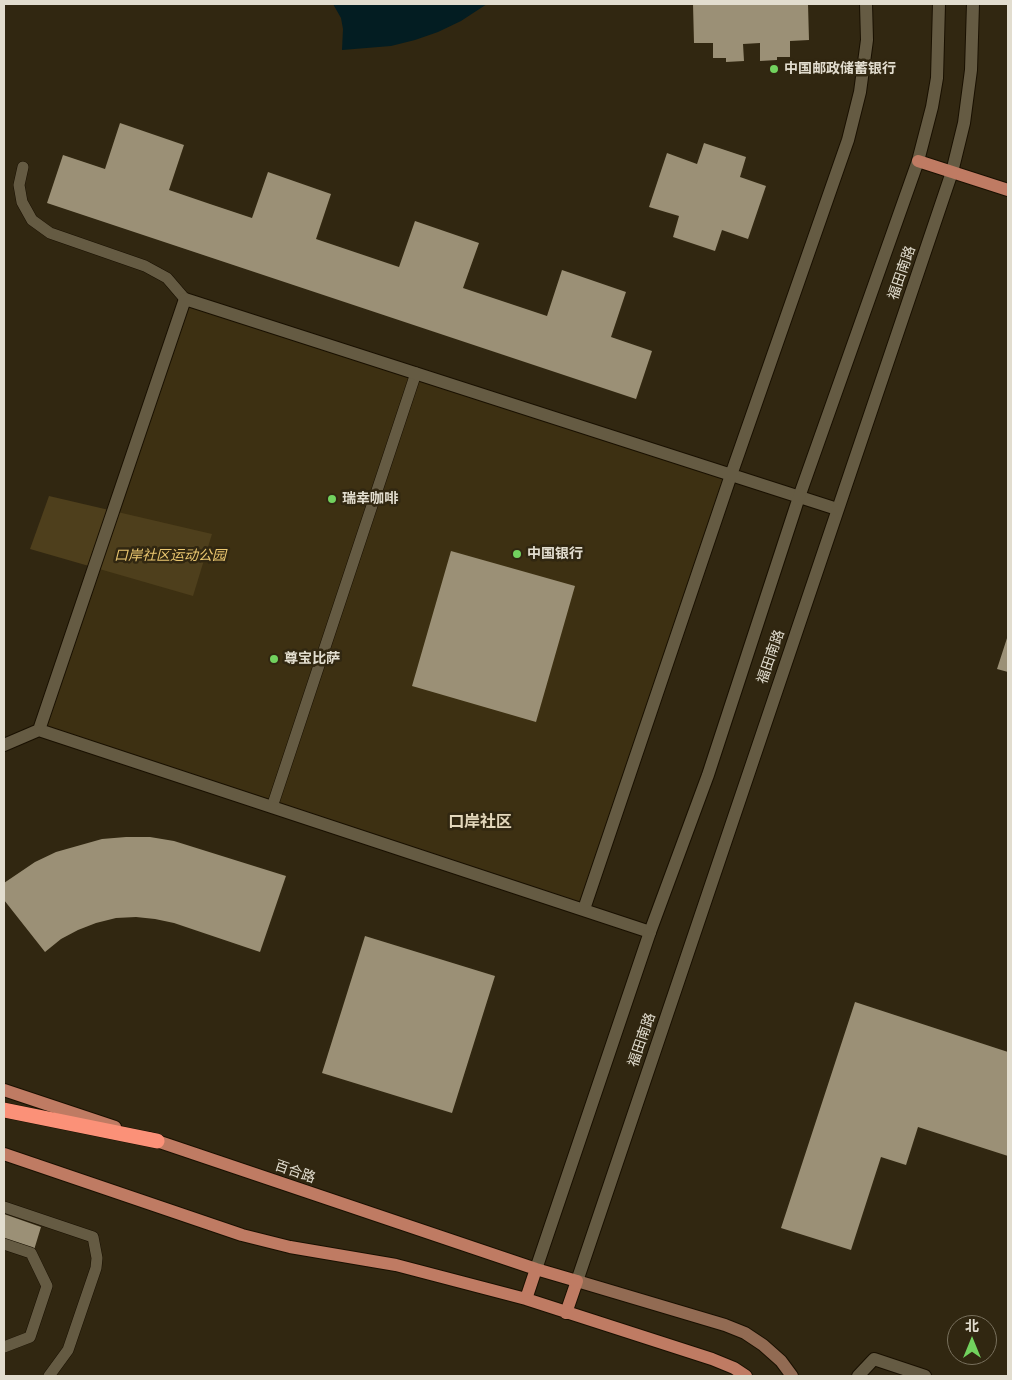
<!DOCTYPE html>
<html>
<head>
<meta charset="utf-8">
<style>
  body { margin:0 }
  #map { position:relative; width:1012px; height:1380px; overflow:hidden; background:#312711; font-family:"Roboto Serif","Noto Sans SC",serif }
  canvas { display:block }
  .frame { position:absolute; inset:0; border:5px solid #e2ddcf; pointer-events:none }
  .north { position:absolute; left:947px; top:1315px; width:50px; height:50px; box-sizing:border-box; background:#312711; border:1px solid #78705d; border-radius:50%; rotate:0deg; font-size:14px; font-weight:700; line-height:20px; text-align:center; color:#e2ddcf }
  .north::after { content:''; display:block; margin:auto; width:18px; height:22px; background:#72d25e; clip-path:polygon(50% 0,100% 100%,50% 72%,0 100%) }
</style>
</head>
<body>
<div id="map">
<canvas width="1012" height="1380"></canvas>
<div class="frame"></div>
<div class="north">北</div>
</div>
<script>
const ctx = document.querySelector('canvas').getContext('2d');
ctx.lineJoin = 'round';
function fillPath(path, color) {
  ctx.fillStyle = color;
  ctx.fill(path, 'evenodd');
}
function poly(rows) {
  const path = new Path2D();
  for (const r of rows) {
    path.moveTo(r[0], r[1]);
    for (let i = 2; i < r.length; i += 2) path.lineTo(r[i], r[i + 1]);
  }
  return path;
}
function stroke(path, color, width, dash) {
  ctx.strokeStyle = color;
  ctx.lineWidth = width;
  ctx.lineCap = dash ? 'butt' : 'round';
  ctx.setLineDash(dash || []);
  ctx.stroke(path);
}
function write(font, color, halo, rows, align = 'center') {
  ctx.font = font + ' "Roboto Serif","Noto Sans SC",serif';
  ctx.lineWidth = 5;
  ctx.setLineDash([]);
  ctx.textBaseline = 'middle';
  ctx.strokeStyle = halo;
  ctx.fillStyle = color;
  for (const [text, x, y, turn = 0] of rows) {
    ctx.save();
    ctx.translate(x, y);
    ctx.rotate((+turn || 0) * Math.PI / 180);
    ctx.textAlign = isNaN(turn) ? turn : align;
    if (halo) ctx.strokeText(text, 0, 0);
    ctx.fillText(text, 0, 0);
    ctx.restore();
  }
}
const built = poly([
  [185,299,731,475,584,909,39,730]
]);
const green = poly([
  [49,496,212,534,193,596,30,549]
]);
const water = poly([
  [333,4,487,4,461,21,438,32,415,40,391,46,342,50,343,29,341,18]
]);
const building = poly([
  [693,4,808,4,809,40,790,41,790,57,777,57,777,60,760,61,760,43,743,44,744,61,726,62,726,58,713,58,713,43,694,43],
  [120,123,184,145,169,190,210,204,252,218,268,172,331,194,316,239,399,267,415,221,479,243,463,288,547,316,562,270,626,292,611,337,652,351,636,399,47,203,63,155,105,169],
  [704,143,746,157,740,177,766,186,748,239,722,230,715,251,673,237,679,216,649,207,667,153,697,164],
  [451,551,575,586,536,722,412,686],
  [1008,635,1008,672,997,669],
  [126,837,150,837,174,841,286,876,260,952,174,923,155,919,136,917,116,918,96,923,78,930,61,939,45,952,4,900,4,883,35,862,56,852,102,839],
  [365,936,495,976,452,1113,322,1073],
  [855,1002,1008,1052,1008,1156,918,1127,906,1165,881,1157,851,1250,781,1228],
  [4,1214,41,1227,34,1250,4,1240]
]);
const service = poly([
  [23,167,19,185,22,202,32,220,50,233,145,266,167,278,185,299],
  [272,807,416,373],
  [4,1207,93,1237,97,1258,96,1268,68,1350,49,1376],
  [4,1244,31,1253,47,1286,30,1337,4,1347]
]);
const minor = poly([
  [39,730,650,932],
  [4,745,39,730,185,299,837,509],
  [584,909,731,475,848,140,860,92,867,40,866,4],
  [858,1376,874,1359,925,1376]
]);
const tertiary = poly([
  [536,1269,650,932,708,775,799,497,918,161,932,107,937,78,939,4],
  [577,1281,952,172,964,123,971,70,973,4]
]);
const secondary = poly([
  [577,1281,725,1325,745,1333,763,1345,781,1361,792,1376]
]);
const primary = poly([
  [918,161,1008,190],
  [4,1090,115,1127],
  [148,1138,536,1269,577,1281,566,1313],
  [4,1154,242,1235,290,1247,396,1265,526,1299,712,1359,734,1368,746,1376],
  [526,1299,536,1269]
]);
const motorway = poly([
  [4,1110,157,1141]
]);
const markers = [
  [774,69,5,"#72d25e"],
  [332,499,5,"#72d25e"],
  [517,554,5,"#72d25e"],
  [274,659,5,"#72d25e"]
];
const poiNames = [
  ["中国邮政储蓄银行",784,69],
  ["瑞幸咖啡",342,499],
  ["中国银行",527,554],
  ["尊宝比萨",284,659]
];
const streetNames = [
  ["福田南路",902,273,-71],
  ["福田南路",771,657,-71],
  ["福田南路",642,1040,-71],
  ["百合路",295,1172,19]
];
const parkNames = [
  ["口岸社区运动公园",170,556]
];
const quarterNames = [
  ["口岸社区",480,822]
];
fillPath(built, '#3d3012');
fillPath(green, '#4e3f1c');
fillPath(water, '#031d22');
fillPath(building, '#9b9076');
stroke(service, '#191000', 12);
stroke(minor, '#191000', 14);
stroke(tertiary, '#191000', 14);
stroke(secondary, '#191000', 14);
stroke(primary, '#191000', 14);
stroke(motorway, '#191000', 16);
stroke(service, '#655b43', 11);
stroke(minor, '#655b43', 12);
stroke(tertiary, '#655b43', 12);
stroke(secondary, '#926b53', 12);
stroke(primary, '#bf7b63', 12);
stroke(motorway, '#fb9178', 15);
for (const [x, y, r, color] of markers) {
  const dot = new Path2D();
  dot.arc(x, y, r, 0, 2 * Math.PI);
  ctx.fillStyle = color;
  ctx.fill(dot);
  stroke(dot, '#312711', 2);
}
write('bold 14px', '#e2ddcf', '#312711', poiNames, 'left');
write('14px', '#e2ddcf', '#312711', streetNames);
write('italic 14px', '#ebc770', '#312711', parkNames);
write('bold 16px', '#e3d7bb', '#312711', quarterNames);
</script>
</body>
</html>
